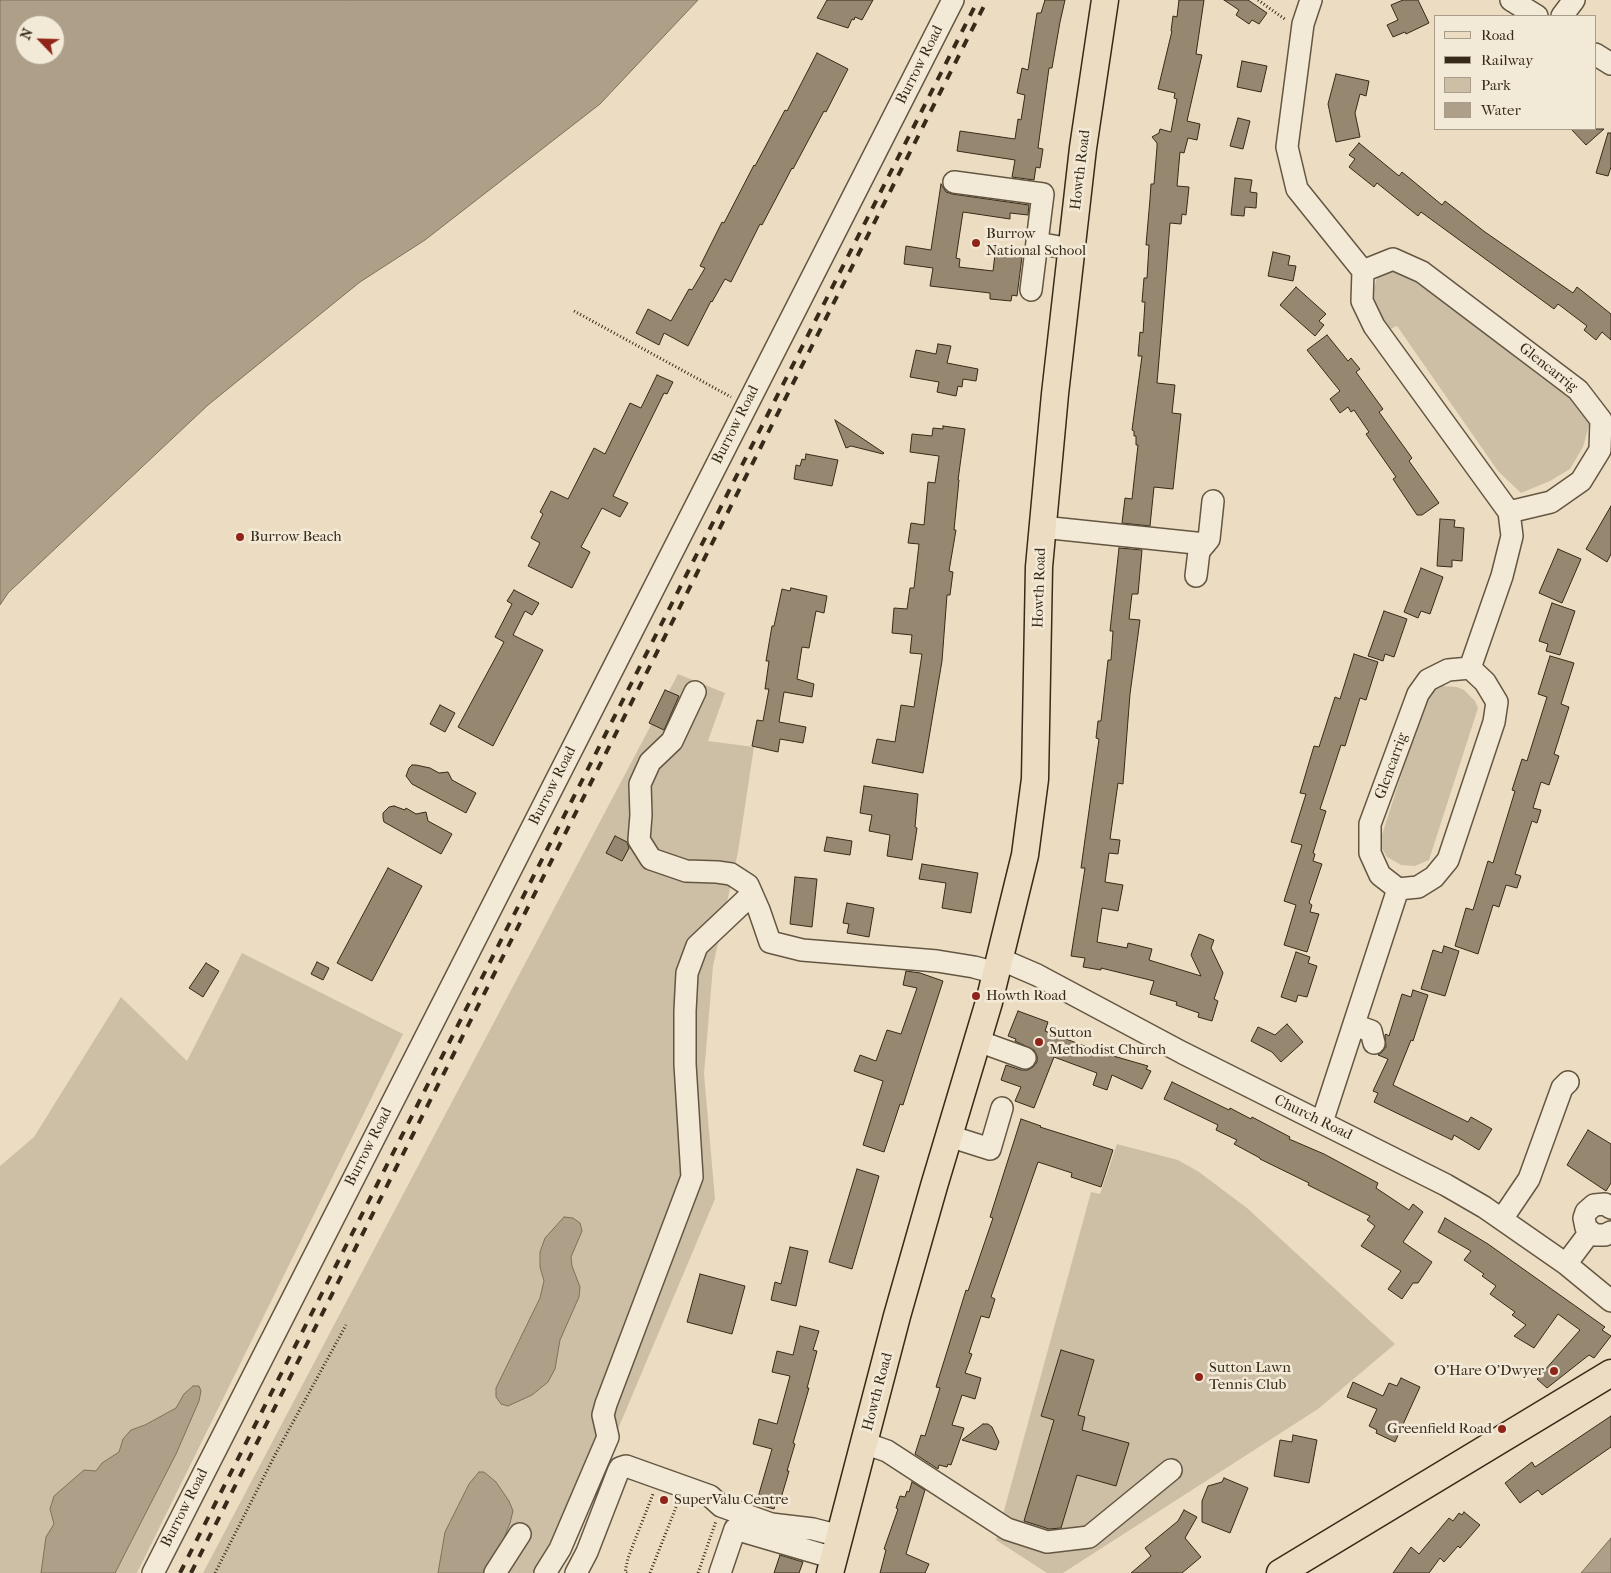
<!DOCTYPE html>
<html>
<head>
<meta charset="utf-8">
<style>
  body { margin:0 }
  #map { position:relative; width:1611px; height:1573px; overflow:hidden; background:#ecddc2; font-family:"IM FELL French Canon",serif }
  canvas { display:block }
  .legend { position:absolute; left:1434px; top:15px; width:162px; height:115px; box-sizing:border-box; background:#f3e9d7; border:1px solid #a89d8b; margin:0; padding:6px 9px; list-style:none; font-size:15px; color:#372a18 }
  .legend li { display:flex; align-items:center; gap:10px; height:25px }
  .legend b { width:25px; border:1px solid #a89d8b }
  .north { position:absolute; left:15px; top:15px; width:50px; height:50px; box-sizing:border-box; background:#f3e9d7; border:1px solid #a89d8b; border-radius:50%; rotate:294deg; font-size:14px; font-weight:700; line-height:20px; text-align:center; color:#372a18 }
  .north::after { content:''; display:block; margin:auto; width:18px; height:22px; background:#8f2418; clip-path:polygon(50% 0,100% 100%,50% 72%,0 100%) }
</style>
</head>
<body>
<div id="map">
<canvas width="1611" height="1573"></canvas>
<ul class="legend">
<li><b style="height:6px;background:#ecddc2"></b>Road</li>
<li><b style="height:6px;background:#372a18"></b>Railway</li>
<li><b style="height:14px;background:#cdbfa5"></b>Park</li>
<li><b style="height:14px;background:#aea088"></b>Water</li>
</ul>
<div class="north">N</div>
</div>
<script>
const ctx = document.querySelector('canvas').getContext('2d');
ctx.lineJoin = 'round';
function fillPath(path, color) {
  ctx.fillStyle = color;
  ctx.fill(path, 'evenodd');
}
function poly(rows) {
  const path = new Path2D();
  for (const r of rows) {
    path.moveTo(r[0], r[1]);
    for (let i = 2; i < r.length; i += 2) path.lineTo(r[i], r[i + 1]);
  }
  return path;
}
function stroke(path, color, width, dash) {
  ctx.strokeStyle = color;
  ctx.lineWidth = width;
  ctx.lineCap = dash ? 'butt' : 'round';
  ctx.setLineDash(dash || []);
  ctx.stroke(path);
}
function write(font, color, halo, rows, align = 'center') {
  ctx.font = font + ' "IM FELL French Canon",serif';
  ctx.lineWidth = 5;
  ctx.setLineDash([]);
  ctx.textBaseline = 'middle';
  ctx.strokeStyle = halo;
  ctx.fillStyle = color;
  for (const [text, x, y, turn = 0] of rows) {
    ctx.save();
    ctx.translate(x, y);
    ctx.rotate((+turn || 0) * Math.PI / 180);
    ctx.textAlign = isNaN(turn) ? turn : align;
    if (halo) ctx.strokeText(text, 0, 0);
    ctx.fillText(text, 0, 0);
    ctx.restore();
  }
}
const green = poly([
  [1394,267,1427,288,1543,379,1580,405,1590,422,1583,447,1570,469,1550,481,1521,493,1498,471,1397,326,1390,329,1375,307,1373,292,1377,278],
  [678,674,725,693,708,741,754,747,738,852,713,966,704,1074,715,1199,618,1429,601,1463,552,1573,203,1573],
  [1442,686,1457,687,1464,690,1475,701,1478,708,1429,860,1415,866,1401,865,1387,857,1379,844,1428,692],
  [242,953,403,1034,137,1573,0,1573,0,1166,34,1137,121,997,187,1061],
  [1117,1144,1178,1160,1199,1172,1247,1208,1395,1344,1318,1409,1063,1573,1047,1573,996,1540,1091,1192,1100,1194]
]);
const water = poly([
  [0,0,698,0,600,104,425,240,360,282,208,405,8,593,0,605,0,0],
  [25,25,55,25,55,55,25,55,25,25],
  [564,1217,573,1218,580,1223,582,1231,571,1257,572,1266,580,1287,579,1297,560,1340,555,1369,548,1382,532,1395,508,1406,501,1404,496,1397,496,1388,540,1298,544,1281,540,1267,540,1252,545,1238,564,1217],
  [193,1386,199,1386,201,1391,199,1401,176,1454,115,1573,41,1573,46,1537,54,1524,50,1509,54,1496,84,1470,96,1471,102,1463,119,1452,123,1439,131,1430,145,1425,176,1408,184,1394,193,1386],
  [479,1472,484,1472,496,1482,509,1501,513,1511,510,1523,496,1558,487,1573,438,1573,445,1532,469,1484,479,1472],
  [1611,1538,1611,1573,1581,1573,1611,1538]
]);
const building = poly([
  [827,0,873,0,862,20,855,17,854,20,852,19,848,28,817,18,827,0],
  [1045,0,1065,0,1060,22,1052,68,1049,68,1038,148,1043,149,1040,168,1036,167,1034,180,1012,177,1015,160,957,151,960,131,1015,139,1018,119,1021,120,1025,95,1017,93,1022,68,1028,70,1037,13,1041,13,1045,0],
  [1179,0,1204,0,1196,54,1202,55,1187,121,1200,124,1197,140,1188,138,1184,153,1180,152,1177,186,1189,187,1186,215,1182,214,1181,224,1170,223,1162,324,1157,383,1175,385,1172,413,1181,414,1173,489,1154,487,1150,526,1122,523,1125,498,1132,499,1138,445,1136,445,1136,436,1134,436,1134,431,1132,430,1142,356,1138,356,1140,332,1143,333,1145,302,1142,302,1144,278,1147,278,1149,245,1146,245,1150,199,1151,184,1154,184,1157,147,1157,143,1152,137,1159,133,1160,129,1171,132,1177,99,1174,98,1175,93,1158,89,1172,31,1171,31,1173,16,1177,17,1179,0],
  [1224,0,1248,0,1267,13,1259,24,1252,20,1249,24,1236,15,1239,10,1224,0],
  [1403,0,1418,0,1429,23,1406,34,1405,32,1393,37,1387,25,1398,20,1391,5,1403,0],
  [817,53,848,69,826,112,824,111,793,169,792,168,762,225,760,224,731,282,725,279,712,302,711,301,688,346,664,333,659,345,636,333,648,309,671,321,689,289,692,290,705,268,700,266,722,222,724,223,754,165,755,166,785,110,787,111,817,53],
  [1242,61,1267,66,1261,92,1237,87,1242,61],
  [1336,74,1369,81,1366,96,1360,94,1355,113,1360,137,1336,142,1328,104,1336,74],
  [1238,118,1250,121,1243,149,1230,146,1238,118],
  [1571,129,1604,129,1586,145,1571,129],
  [1608,133,1611,133,1611,167,1608,176,1596,173,1608,133],
  [1359,143,1399,176,1402,172,1442,205,1445,201,1485,232,1573,293,1577,287,1596,302,1611,314,1611,340,1602,332,1596,340,1584,330,1587,326,1558,304,1554,309,1421,212,1418,216,1377,183,1374,187,1349,167,1355,159,1349,155,1359,143],
  [1235,178,1252,180,1250,192,1257,193,1256,208,1245,207,1244,216,1231,215,1235,178],
  [941,184,946,192,952,194,1029,205,1028,215,1010,213,1010,219,963,212,956,258,960,259,959,267,993,271,996,246,1010,248,1009,256,1022,257,1017,296,1012,295,1011,301,990,299,990,293,930,286,933,268,904,264,906,246,931,250,941,184],
  [1273,252,1290,256,1288,265,1296,266,1293,281,1268,276,1273,252],
  [1296,287,1326,314,1319,321,1324,325,1315,336,1280,305,1296,287],
  [1327,335,1348,361,1351,358,1360,369,1356,372,1383,409,1379,412,1412,458,1409,461,1439,503,1422,515,1417,515,1393,479,1396,477,1366,434,1369,432,1354,410,1351,412,1348,407,1340,413,1330,399,1340,391,1307,350,1327,335],
  [938,344,951,346,947,363,978,369,976,381,963,379,962,387,958,386,956,396,937,392,939,382,910,377,916,350,936,354,938,344],
  [657,375,673,382,667,394,664,393,613,496,628,503,620,517,602,508,581,547,590,552,572,588,528,566,540,543,531,538,543,514,540,512,551,491,568,499,594,448,605,454,630,403,641,408,657,375],
  [835,420,884,453,883,454,851,446,846,448,835,420],
  [943,426,965,429,958,480,959,480,954,530,956,530,949,571,953,572,950,595,947,595,942,661,923,773,872,763,877,739,895,742,901,705,914,707,922,654,910,653,912,635,892,633,894,608,907,609,910,588,914,588,919,544,908,543,911,523,924,525,928,482,935,483,939,456,910,452,912,434,932,436,933,428,943,429,943,426],
  [806,454,838,460,832,486,794,479,796,465,800,466,802,459,805,460,806,454],
  [1611,506,1611,554,1607,562,1586,549,1611,506],
  [1440,519,1455,520,1454,527,1464,528,1462,561,1452,560,1452,567,1437,566,1440,519],
  [1119,548,1142,550,1138,594,1132,594,1129,619,1140,620,1130,694,1123,784,1118,783,1110,839,1120,840,1118,854,1109,853,1105,882,1123,885,1118,911,1102,908,1097,942,1127,948,1128,943,1152,949,1149,960,1201,976,1191,955,1199,934,1214,940,1211,948,1223,973,1214,999,1218,1001,1212,1021,1198,1017,1199,1013,1176,1005,1177,1002,1150,994,1154,981,1101,968,1101,970,1083,967,1085,958,1071,956,1085,868,1081,868,1099,739,1096,738,1098,721,1101,721,1108,660,1111,660,1113,631,1110,631,1119,548],
  [1558,549,1581,559,1562,603,1539,593,1558,549],
  [1421,568,1443,577,1430,614,1421,611,1418,618,1404,612,1421,568],
  [791,588,827,596,824,613,816,611,809,648,802,647,797,679,814,684,812,697,784,692,779,722,806,727,803,743,780,739,778,752,752,746,757,720,763,721,769,689,765,689,769,661,766,661,772,626,774,626,782,589,790,591,791,588],
  [514,590,539,603,532,615,525,611,513,635,543,650,493,746,458,727,504,642,495,637,512,604,507,601,514,590],
  [1552,603,1575,611,1560,655,1546,651,1548,644,1539,641,1552,603],
  [1384,611,1407,619,1394,657,1385,654,1383,661,1368,656,1384,611],
  [1354,654,1378,662,1366,700,1360,698,1345,746,1341,745,1320,809,1326,811,1313,853,1315,854,1313,861,1322,864,1309,903,1312,905,1310,912,1319,914,1307,952,1284,945,1296,905,1284,901,1302,845,1291,842,1306,794,1300,793,1314,746,1319,747,1335,697,1340,699,1354,654],
  [1550,656,1574,663,1561,704,1569,707,1554,754,1559,756,1549,785,1541,782,1533,808,1541,810,1537,823,1532,821,1515,874,1521,876,1517,888,1506,885,1499,907,1493,905,1478,954,1455,946,1466,908,1473,910,1488,861,1493,863,1515,791,1512,790,1522,759,1527,761,1547,697,1538,694,1550,656],
  [665,690,679,696,664,730,649,723,665,690],
  [440,705,455,713,445,732,430,724,440,705],
  [412,765,416,765,430,768,439,773,448,772,452,780,476,793,466,813,412,784,406,776,409,768,412,765],
  [864,786,918,794,915,827,917,828,912,860,887,856,890,835,869,831,872,815,860,813,864,786],
  [394,806,405,810,406,808,416,814,426,812,428,821,452,834,441,854,384,822,383,818,383,813,389,807,394,806],
  [615,836,627,842,629,848,622,861,606,853,615,836],
  [827,837,852,841,850,855,824,851,827,837],
  [922,864,978,873,971,913,942,908,946,883,919,879,922,864],
  [388,868,422,886,372,981,337,963,388,868],
  [795,877,817,879,812,927,790,924,795,877],
  [847,903,874,908,869,937,847,933,849,924,843,923,847,903],
  [1444,946,1459,951,1445,996,1421,989,1433,950,1442,953,1444,946],
  [1296,952,1310,957,1308,963,1317,966,1307,997,1298,995,1296,1002,1281,997,1296,952],
  [317,962,329,968,323,980,311,974,317,962],
  [206,963,219,971,203,997,189,988,206,963],
  [906,971,920,973,943,981,903,1105,900,1104,884,1152,863,1145,883,1081,854,1071,860,1055,876,1061,887,1030,901,1034,917,988,903,985,906,971],
  [1413,990,1428,995,1413,1041,1411,1040,1393,1085,1468,1122,1471,1117,1492,1129,1479,1150,1454,1135,1452,1140,1374,1102,1378,1093,1373,1091,1388,1059,1378,1055,1382,1052,1386,1047,1385,1035,1386,1034,1389,1036,1402,994,1411,997,1413,990],
  [1018,1011,1048,1022,1045,1031,1103,1053,1148,1066,1146,1069,1151,1071,1142,1089,1112,1075,1107,1090,1093,1085,1097,1073,1054,1057,1034,1108,1015,1101,1021,1087,1001,1080,1006,1065,1021,1070,1028,1070,1033,1067,1037,1062,1037,1056,1034,1050,1015,1041,1016,1039,1008,1036,1018,1011],
  [1287,1024,1303,1042,1281,1062,1272,1052,1251,1041,1258,1027,1275,1035,1287,1024],
  [1172,1082,1229,1110,1230,1108,1251,1119,1252,1117,1290,1137,1289,1139,1324,1154,1378,1183,1376,1188,1409,1210,1413,1204,1423,1212,1403,1242,1432,1262,1418,1283,1413,1283,1402,1299,1388,1289,1401,1271,1361,1246,1375,1226,1367,1220,1370,1216,1308,1185,1309,1183,1260,1159,1260,1158,1234,1144,1237,1140,1216,1130,1218,1125,1164,1099,1172,1082],
  [1021,1119,1041,1126,1040,1127,1113,1150,1101,1187,1071,1177,1072,1173,1038,1162,991,1297,995,1299,989,1318,981,1316,969,1353,972,1354,965,1373,981,1378,975,1399,962,1395,952,1425,964,1428,951,1465,948,1464,947,1467,939,1465,938,1469,915,1454,921,1435,925,1436,940,1388,936,1387,966,1290,968,1291,993,1218,990,1217,1021,1119],
  [1588,1130,1611,1144,1611,1183,1606,1191,1567,1165,1588,1130],
  [857,1169,879,1176,852,1269,829,1262,857,1169],
  [1445,1218,1488,1244,1605,1327,1602,1330,1611,1336,1594,1358,1589,1355,1547,1388,1537,1379,1580,1330,1558,1314,1534,1348,1514,1336,1526,1325,1512,1315,1515,1312,1490,1294,1496,1286,1482,1276,1484,1274,1464,1260,1471,1251,1438,1232,1445,1218],
  [790,1247,808,1251,796,1306,771,1300,775,1282,781,1284,790,1247],
  [700,1274,745,1286,732,1334,687,1322,700,1274],
  [800,1326,819,1331,813,1350,817,1351,807,1388,809,1388,793,1443,795,1444,787,1471,789,1471,787,1478,781,1498,778,1497,774,1509,756,1504,772,1449,753,1444,759,1419,777,1424,790,1376,772,1372,777,1351,793,1355,800,1326],
  [1061,1350,1094,1360,1078,1415,1085,1417,1082,1430,1129,1443,1116,1486,1077,1475,1061,1528,1049,1529,1024,1521,1054,1420,1041,1416,1061,1350],
  [1401,1378,1420,1387,1395,1442,1376,1433,1377,1430,1369,1426,1377,1409,1347,1397,1353,1382,1383,1396,1389,1383,1397,1386,1401,1378],
  [1611,1416,1611,1447,1542,1495,1538,1490,1520,1503,1505,1483,1532,1462,1535,1467,1611,1416],
  [983,1424,988,1424,992,1427,999,1442,996,1450,962,1440,983,1424],
  [1293,1435,1317,1440,1309,1483,1274,1476,1280,1440,1292,1442,1293,1435],
  [1224,1478,1248,1488,1230,1533,1202,1522,1202,1501,1208,1486,1222,1482,1224,1478],
  [912,1482,925,1490,906,1554,929,1564,925,1573,880,1573,886,1550,884,1549,898,1509,896,1508,900,1496,905,1497,907,1491,909,1492,912,1482],
  [1184,1510,1197,1517,1185,1538,1201,1557,1182,1573,1131,1573,1151,1556,1145,1548,1178,1521,1184,1510],
  [1464,1512,1480,1525,1460,1548,1458,1546,1444,1562,1440,1558,1429,1573,1393,1573,1411,1547,1419,1554,1449,1518,1453,1521,1459,1513,1462,1515,1464,1512],
  [780,1555,803,1562,799,1573,774,1573,780,1555]
]);
const path = poly([
  [1258,0,1286,20],
  [574,311,731,397],
  [215,1573,275,1455,346,1325],
  [627,1573,625,1572,628,1558,653,1494],
  [650,1573,678,1502],
  [698,1573,716,1521]
]);
const minor = poly([
  [1311,0,1303,24,1287,147,1297,189,1363,271,1362,301,1374,326,1509,512,1512,536,1502,576,1470,668],
  [1511,0,1537,16],
  [1562,16,1574,0],
  [1595,54,1611,64],
  [954,182,1043,194,1031,290],
  [1037,243,1071,249],
  [1363,271,1393,259,1422,272,1578,390,1601,420,1600,450,1581,481,1551,502,1509,512],
  [1042,527,1205,544],
  [1196,576,1199,551,1209,539,1213,501],
  [695,692,672,741,650,762,640,784,641,815,639,840,651,859,686,871,717,872,731,874,748,885,759,910,770,942,802,950,937,961,974,967,996,973],
  [1000,959,1037,975,1183,1053,1446,1185,1484,1207,1566,1264,1611,1301],
  [1354,1025,1371,1031,1374,1043],
  [978,1041,1025,1058],
  [1322,1122,1398,889,1380,875,1370,853,1370,824,1418,694,1428,680,1448,670,1470,668,1485,682,1497,702,1494,722,1448,860,1434,877,1418,887,1398,889],
  [949,1136,990,1149,1002,1108],
  [1611,1208,1605,1204,1594,1205,1586,1212,1584,1218,1586,1228,1595,1235,1605,1235,1611,1232],
  [1502,1219,1529,1179,1562,1088,1568,1082],
  [1566,1264,1590,1232],
  [864,1443,887,1451,1007,1529,1047,1542,1089,1537,1171,1470],
  [153,1573,953,0],
  [495,1573,520,1534],
  [545,1573,560,1549,608,1437,603,1415,606,1404,692,1177,685,1064,685,1011,687,973,697,946,752,894],
  [576,1573,587,1552,618,1472,620,1468,626,1466,710,1496,721,1506,771,1524,813,1529,840,1536],
  [720,1573,735,1529,834,1558]
]);
const major = poly([
  [830,1573,897,1316,934,1186,989,1002,1025,855,1035,779,1039,567,1055,394,1083,148,1105,0],
  [1280,1573,1611,1373]
]);
const rail = poly([
  [180,1573,978,0],
  [191,1573,987,0]
]);
const markers = [
  [976,243,5,"#8f2418"],
  [240,537,5,"#8f2418"],
  [976,996,5,"#8f2418"],
  [1039,1042,5,"#8f2418"],
  [1554,1371,5,"#8f2418"],
  [1199,1377,5,"#8f2418"],
  [1502,1429,5,"#8f2418"],
  [664,1500,5,"#8f2418"]
];
const streetNames = [
  ["Burrow Road",920,65,-63],
  ["Howth Road",1081,170,-83],
  ["Glencarrig",1548,368,38],
  ["Burrow Road",736,425,-63],
  ["Howth Road",1040,588,-88],
  ["Glencarrig",1392,766,-70],
  ["Burrow Road",553,786,-63],
  ["Church Road",1313,1118,26],
  ["Burrow Road",369,1147,-63],
  ["Howth Road",878,1392,-75],
  ["Burrow Road",185,1508,-63]
];
const poiNames = [
  ["Burrow",986,234],
  ["National School",986,251],
  ["Burrow Beach",250,537],
  ["Howth Road",986,996],
  ["Sutton",1049,1033],
  ["Methodist Church",1049,1050],
  ["Sutton Lawn",1209,1368],
  ["Tennis Club",1209,1385],
  ["O'Hare O'Dwyer",1544,1371,"right"],
  ["Greenfield Road",1492,1429,"right"],
  ["SuperValu Centre",674,1500]
];
fillPath(green, '#cdbfa5');
fillPath(water, '#aea088');
stroke(water, '#7e715b', 1);
fillPath(building, '#958770');
stroke(building, '#372a18', 1);
stroke(minor, '#645742', 24);
stroke(major, '#372a18', 29);
stroke(path, '#372a18', 3, [1, 2.5]);
stroke(minor, '#f3e9d7', 21);
stroke(major, '#ecddc2', 26);
stroke(rail, '#372a18', 4, [9, 9]);
for (const [x, y, r, color] of markers) {
  const dot = new Path2D();
  dot.arc(x, y, r, 0, 2 * Math.PI);
  ctx.fillStyle = color;
  ctx.fill(dot);
  stroke(dot, '#f3e9d7', 2);
}
write('15px', '#372a18', '#f3e9d7', streetNames);
write('15px', '#372a18', '#f3e9d7', poiNames, 'left');
</script>
</body>
</html>
